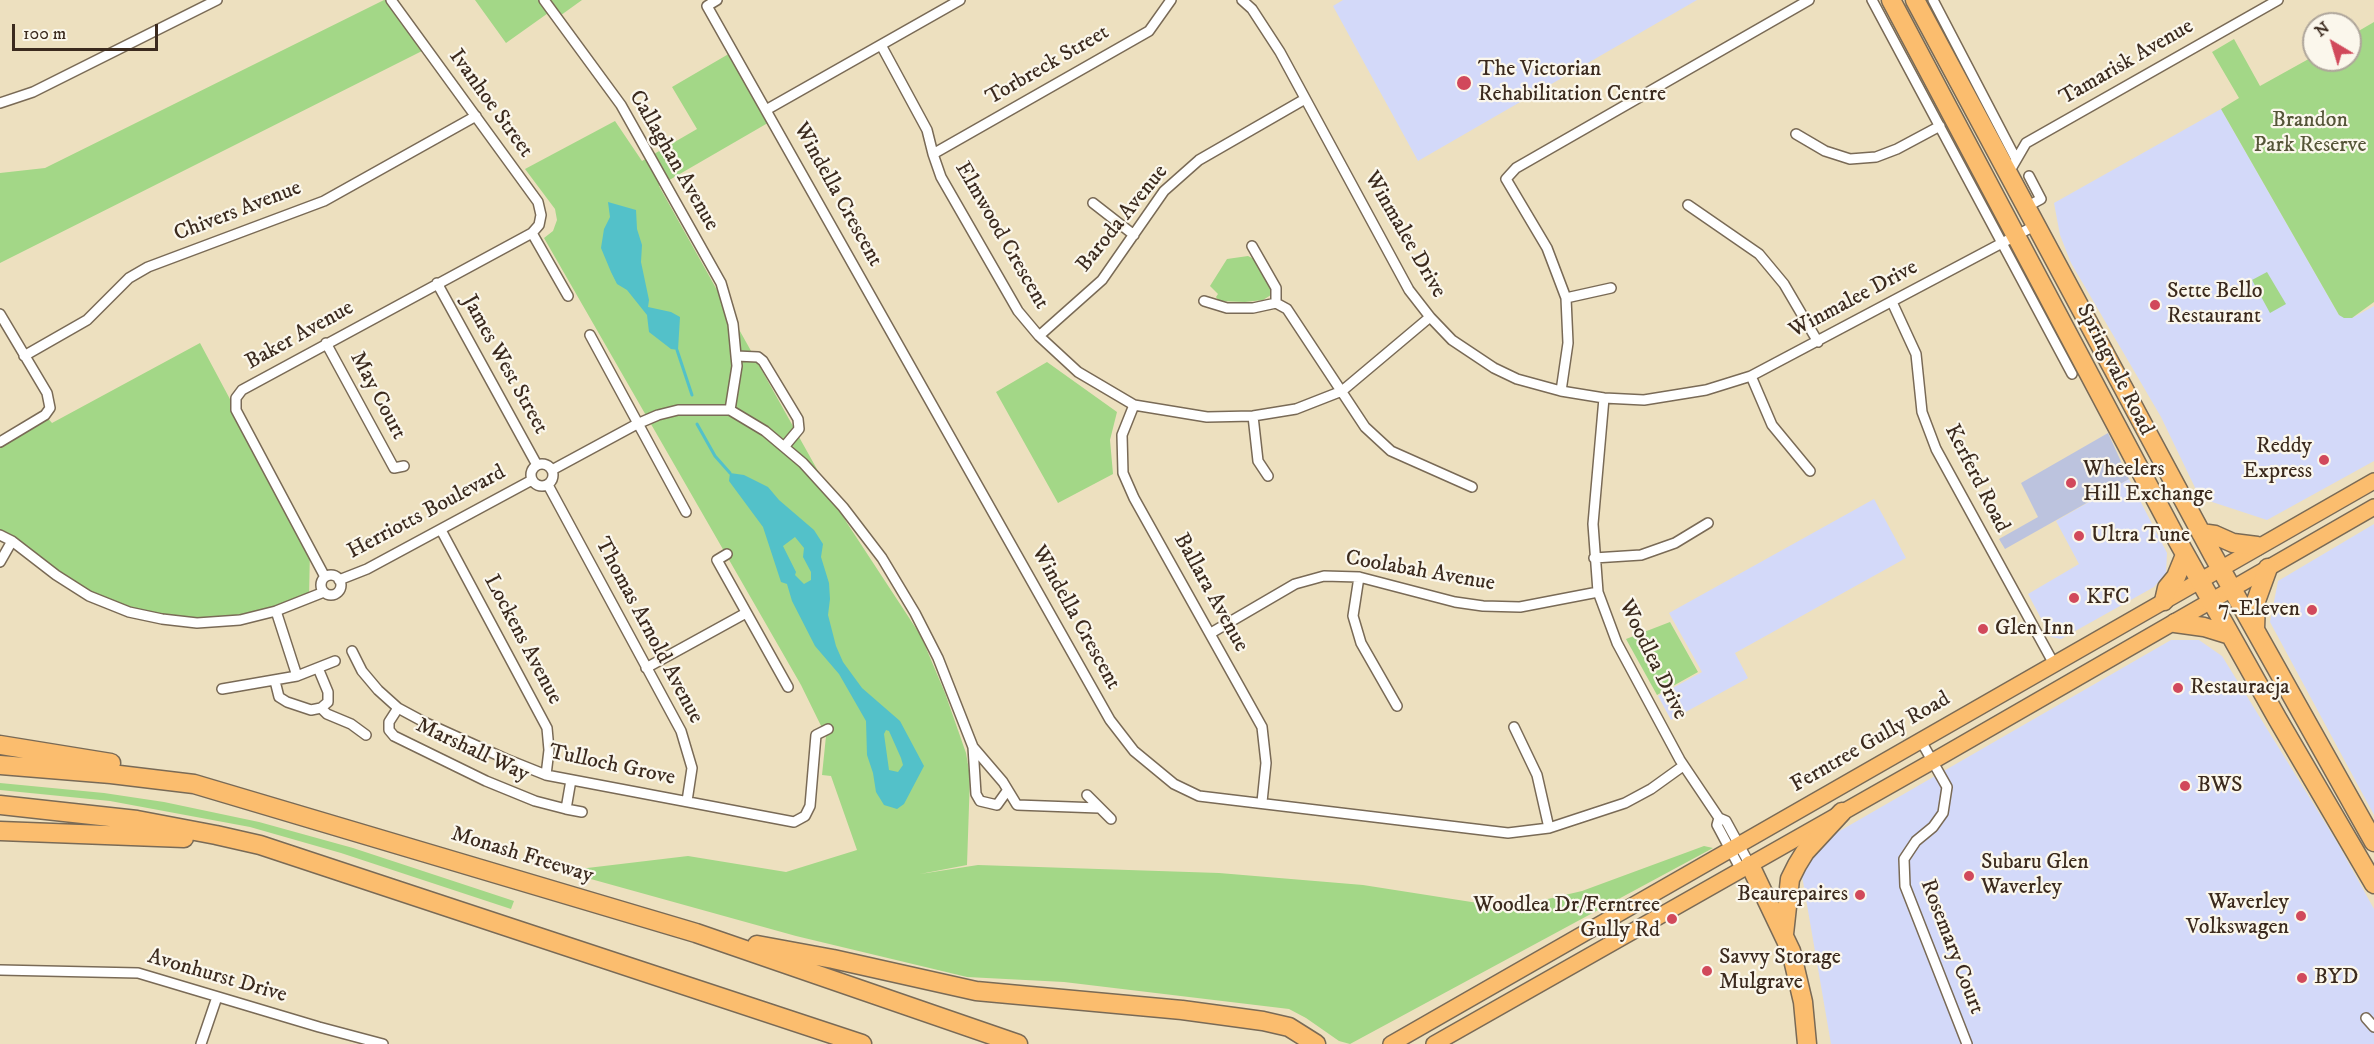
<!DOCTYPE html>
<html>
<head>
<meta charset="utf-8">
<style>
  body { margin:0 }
  #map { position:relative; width:2374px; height:1044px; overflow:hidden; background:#ede0bf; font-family:"IM FELL DW Pica",serif }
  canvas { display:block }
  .north { position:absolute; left:2302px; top:12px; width:60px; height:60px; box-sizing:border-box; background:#fbf7ec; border:2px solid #aea59a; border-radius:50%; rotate:322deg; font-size:16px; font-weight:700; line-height:24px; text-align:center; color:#3b2a1e }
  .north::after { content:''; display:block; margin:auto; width:21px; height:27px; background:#d1495b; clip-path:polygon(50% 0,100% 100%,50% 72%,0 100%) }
  .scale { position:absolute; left:12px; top:24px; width:146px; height:27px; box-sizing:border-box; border:3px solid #3b2a1e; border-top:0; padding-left:8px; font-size:18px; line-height:21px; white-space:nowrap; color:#3b2a1e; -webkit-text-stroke:4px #fbf7ec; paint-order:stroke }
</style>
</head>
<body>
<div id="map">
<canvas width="2374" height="1044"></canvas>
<div class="north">N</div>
<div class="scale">100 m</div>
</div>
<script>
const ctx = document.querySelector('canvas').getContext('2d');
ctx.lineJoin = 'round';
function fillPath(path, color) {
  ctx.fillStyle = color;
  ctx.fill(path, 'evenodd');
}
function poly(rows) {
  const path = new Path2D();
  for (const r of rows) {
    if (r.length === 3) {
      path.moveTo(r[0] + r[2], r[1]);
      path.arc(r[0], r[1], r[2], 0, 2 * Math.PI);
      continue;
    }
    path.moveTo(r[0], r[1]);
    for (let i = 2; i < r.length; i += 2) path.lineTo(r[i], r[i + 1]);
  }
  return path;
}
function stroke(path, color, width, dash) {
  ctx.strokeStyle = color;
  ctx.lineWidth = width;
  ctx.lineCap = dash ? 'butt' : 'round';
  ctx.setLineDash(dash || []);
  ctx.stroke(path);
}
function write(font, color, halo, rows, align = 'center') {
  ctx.font = font + ' "IM FELL DW Pica",serif';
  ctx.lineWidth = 4.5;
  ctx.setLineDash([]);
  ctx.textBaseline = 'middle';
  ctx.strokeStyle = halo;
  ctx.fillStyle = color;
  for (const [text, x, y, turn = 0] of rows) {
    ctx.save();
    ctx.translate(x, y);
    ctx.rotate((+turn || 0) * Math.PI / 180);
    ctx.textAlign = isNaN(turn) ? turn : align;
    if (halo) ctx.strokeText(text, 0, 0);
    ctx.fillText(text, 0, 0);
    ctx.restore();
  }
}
const built = poly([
  [1343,0,1697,0,1418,161,1333,6],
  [2221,109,2339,315,2352,318,2374,306,2374,461,2267,520,2200,498,2161,417,2071,263,2060,235,2054,203],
  [2129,479,2167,553,2166,573,2154,587,2061,639,2051,637,2028,594,2079,564,2056,521],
  [1874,499,1906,558,1735,653,1748,678,1671,720,1658,696,1702,672,1669,613],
  [2374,524,2374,815,2270,622,2278,581],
  [2171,640,2199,640,2222,656,2337,842,2374,909,2374,1044,1831,1044,1801,870,1824,840]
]);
const industrial = poly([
  [2108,433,2129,479,2005,549,1999,539,2038,517,2021,483]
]);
const green = poly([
  [384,0,390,0,426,49,0,263,0,173,45,168],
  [475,0,582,0,557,18,551,11,506,43],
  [2374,22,2374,302,2352,318,2344,318,2339,315,2221,109,2239,98,2212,52,2234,39,2260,86,2314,56,2314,60,2350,60,2350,36],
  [732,52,773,120,659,186,847,523,921,636,945,693,966,753,970,776,967,865,920,874,978,865,1219,873,1363,885,1497,906,1522,905,1582,891,1704,846,1713,848,1350,1044,1339,1041,1306,1018,1289,1009,1064,982,967,977,796,936,562,871,688,856,786,872,857,850,831,776,822,775,826,736,801,685,544,238,553,231,557,220,555,209,525,169,615,121,642,161,697,129,672,87],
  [1248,256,1254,259,1271,289,1271,295,1263,300,1245,302,1219,301,1216,297,1218,294,1210,286,1227,259],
  [2267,272,2286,304,2270,313,2252,280],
  [200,343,310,549,309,598,240,620,162,619,89,596,0,535,0,442,45,415,52,423],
  [1047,362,1117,412,1110,440,1113,474,1058,503,996,392],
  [1670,622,1698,672,1657,695,1626,639],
  [0,783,104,793,164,802,259,822,353,848,514,901,511,909,341,853,250,827,110,801,0,790]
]);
const water = poly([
  [608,202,636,210,637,229,642,245,641,262,649,300,648,307,671,312,680,317,678,350,671,349,649,332,647,315,627,290,617,284,611,272,601,248,604,229,610,217],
  [730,473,744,475,768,487,779,500,814,530,823,544,821,557,829,583,830,599,828,615,836,646,843,662,862,688,900,721,924,766,904,804,897,809,884,805,876,792,873,773,867,755,866,721,839,674,815,646,792,601,787,584,781,582,763,527,729,481],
  [795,537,804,548,803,557,811,572,811,580,804,584,795,575,796,572,783,546],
  [886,730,889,731,901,758,903,765,898,772,889,770,884,734]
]);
const stream = poly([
  [677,350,692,395],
  [697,424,715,456,730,473]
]);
const street = poly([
  [544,0,621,105,721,283,733,324,736,356,737,366,730,410],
  [717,0,707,6,1110,720,1134,751,1174,784,1199,796,1508,833,1549,828,1625,803,1651,789,1683,766],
  [1242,0,1252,9,1280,52,1409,290,1430,317,1452,340,1494,368,1517,379,1561,391,1604,398,1644,400,1706,390,1751,376,2036,225],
  [1872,0,2072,374],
  [1933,0,2016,159],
  [881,45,927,130,933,154,941,177,1018,311,1039,336,1078,372,1134,405,1207,417,1253,416,1296,409,1342,391,1430,317],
  [0,103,33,92,217,0],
  [766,110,960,0],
  [1796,134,1825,151,1850,159,1876,157,1897,149,1940,126],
  [933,154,1149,31,1171,0],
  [2008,174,2026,143,2278,0],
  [1093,203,1134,235],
  [1688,205,1759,254,1784,284,1818,342],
  [2026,207,2041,199,2029,176],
  [532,233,568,296],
  [1252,246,1276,288,1276,303,1287,309,1365,427,1391,451,1472,487],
  [437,283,537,465],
  [1566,298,1611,288],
  [1204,301,1227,308,1253,308,1276,303],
  [1892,302,1916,354,1922,412,1936,449,2054,664],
  [0,314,47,393,50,408,45,415,0,442],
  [590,335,686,512],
  [1039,336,1102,280,1164,191,1199,160,1305,99],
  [326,343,394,468,404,466],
  [24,356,87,320,129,278,148,267,324,201,476,116],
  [736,356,758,357,763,361,798,419,799,429,784,447],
  [1751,376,1772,425,1810,471],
  [1561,391,1568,343,1566,298,1547,248,1506,179,1516,168,1809,0],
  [1604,398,1593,524,1598,592,1617,643,1680,760,1719,818,1726,821,1750,865],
  [1134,405,1122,435,1123,473,1134,498,1262,727,1266,763,1262,802],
  [1253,416,1258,461,1268,476],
  [542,475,11],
  [552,470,637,424,658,415,678,410,730,410,765,431,803,463,843,507,882,558,915,613,938,658,973,747,1003,782,1017,805,1099,808],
  [548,485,681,731,692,768,687,801],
  [441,530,547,728,549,750,546,775],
  [0,535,12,541,56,575,89,596,129,612,162,619,197,623,240,620,276,611,324,592],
  [727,554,717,560,788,687],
  [1594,558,1641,555,1675,543,1708,523],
  [0,562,12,541],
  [331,585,10],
  [325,577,236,410,236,398,242,390,532,233,539,225,541,215,538,202,391,0],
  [1359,577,1353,616,1361,643,1397,706],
  [339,580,367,569,532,480],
  [276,611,297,676],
  [1211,633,1295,584,1324,576,1359,577,1455,602,1483,606,1520,607,1598,592],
  [352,651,362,671,378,690,398,708,424,722,506,759,546,775,794,822,805,816,810,806,816,735,828,729],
  [318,668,328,692,328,702,321,708],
  [646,668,746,613],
  [275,681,279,697,287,702,311,710,321,708,327,714,351,724,366,735],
  [222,689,297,676,335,661],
  [398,708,389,722,389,730,394,736,486,781,535,801,566,809,571,780],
  [1514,727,1537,775,1549,828],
  [1921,741,1947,787,1943,813,1933,827,1916,841,1904,859,1905,886,1967,1044],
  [973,747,976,794,980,801,997,805,1007,791],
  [1087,795,1111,819],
  [566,809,582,812],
  [1719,818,1717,825,1741,870],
  [0,970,138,973,319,1027,383,1044],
  [2366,1018,2374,1027],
  [201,1044,217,997]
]);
const primary = poly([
  [1391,1044,2374,481],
  [1434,1044,1933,761,2374,507]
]);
const highway = poly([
  [1891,0,2175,536,2277,718,2374,884],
  [1915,0,2213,555,2374,842],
  [2201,533,2215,535,2233,543,2257,546],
  [2164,601,2167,588,2176,577,2185,555],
  [2175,623,2204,627,2230,635],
  [2255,629,2256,601,2268,568],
  [0,745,111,763],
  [0,765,111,774,194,784,696,933,1018,1044],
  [0,805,137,820,216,835,260,845,862,1044],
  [0,831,184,838],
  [1750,865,1791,951,1803,1002,1807,1044],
  [1784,934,1790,879,1797,865,1805,852,1842,812],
  [757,945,833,959,976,991,1182,1010,1263,1021,1289,1027,1316,1044]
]);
const markers = [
  [1464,83,8,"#d1495b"],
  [2155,305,6,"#d1495b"],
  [2324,460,6,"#d1495b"],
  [2071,483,6,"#d1495b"],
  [2079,536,6,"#d1495b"],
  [2074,598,6,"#d1495b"],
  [2312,610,6,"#d1495b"],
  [1983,629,6,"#d1495b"],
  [2178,688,6,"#d1495b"],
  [2185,786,6,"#d1495b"],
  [1969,876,6,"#d1495b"],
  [1860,895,6,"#d1495b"],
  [2301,916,6,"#d1495b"],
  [1672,919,6,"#d1495b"],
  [1707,971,6,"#d1495b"],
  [2302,978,6,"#d1495b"]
];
const streetNames = [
  ["Tamarisk Avenue",2127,63,-30],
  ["Torbreck Street",1048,66,-30],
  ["Ivanhoe Street",490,104,54],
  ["Callaghan Avenue",673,161,60],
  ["Windella Crescent",837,195,61],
  ["Chivers Avenue",238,212,-21],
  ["Baroda Avenue",1123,219,-51],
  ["Winmalee Drive",1404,235,60],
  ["Elmwood Crescent",1001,236,60],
  ["Winmalee Drive",1854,300,-28],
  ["Baker Avenue",300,336,-29],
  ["James West Street",504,365,61],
  ["Springvale Road",2114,370,63],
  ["May Court",377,396,62],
  ["Kerferd Road",1976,479,63],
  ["Herriotts Boulevard",427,513,-28],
  ["Coolabah Avenue",1420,572,10],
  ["Ballara Avenue",1210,593,61],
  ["Windella Crescent",1075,618,61],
  ["Thomas Arnold Avenue",648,631,62],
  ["Lockens Avenue",522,640,62],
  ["Woodlea Drive",1652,660,64],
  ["Ferntree Gully Road",1871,743,-30],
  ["Marshall Way",472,751,25],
  ["Tulloch Grove",612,766,12],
  ["Monash Freeway",522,856,17],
  ["Rosemary Court",1951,947,69],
  ["Avonhurst Drive",217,977,16]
];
const poiNames = [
  ["The Victorian",1478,70],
  ["Rehabilitation Centre",1478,95],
  ["Sette Bello",2167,292],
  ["Restaurant",2167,317],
  ["Reddy",2312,447,"right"],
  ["Express",2312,472,"right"],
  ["Wheelers",2083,470],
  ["Hill Exchange",2083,495],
  ["Ultra Tune",2091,536],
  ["KFC",2086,598],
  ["7-Eleven",2300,610,"right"],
  ["Glen Inn",1995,629],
  ["Restauracja",2190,688],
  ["BWS",2197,786],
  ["Subaru Glen",1981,863],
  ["Waverley",1981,888],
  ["Beaurepaires",1848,895,"right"],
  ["Waverley",2289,903,"right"],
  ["Volkswagen",2289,928,"right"],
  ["Woodlea Dr/Ferntree",1660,906,"right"],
  ["Gully Rd",1660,931,"right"],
  ["Savvy Storage",1719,958],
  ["Mulgrave",1719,983],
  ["BYD",2314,978]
];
const parkNames = [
  ["Brandon",2310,121],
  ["Park Reserve",2310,146]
];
fillPath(built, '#d3d9f9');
fillPath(industrial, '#bcc3de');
fillPath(green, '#a3d787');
fillPath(water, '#53c1c9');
stroke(stream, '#53c1c9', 3);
stroke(street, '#796a56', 12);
stroke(primary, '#796a56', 18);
stroke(highway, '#796a56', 21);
stroke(street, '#fff', 9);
stroke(primary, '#fbbd6e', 15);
stroke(highway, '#fbbd6e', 18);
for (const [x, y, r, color] of markers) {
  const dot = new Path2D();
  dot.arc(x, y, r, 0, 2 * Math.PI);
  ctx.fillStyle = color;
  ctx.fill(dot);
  stroke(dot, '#fbf7ec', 2);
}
write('22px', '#3b2a1e', '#fbf7ec', streetNames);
write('22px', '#3b2a1e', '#fbf7ec', poiNames, 'left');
write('22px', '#555538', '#fbf7ec', parkNames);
</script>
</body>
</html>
